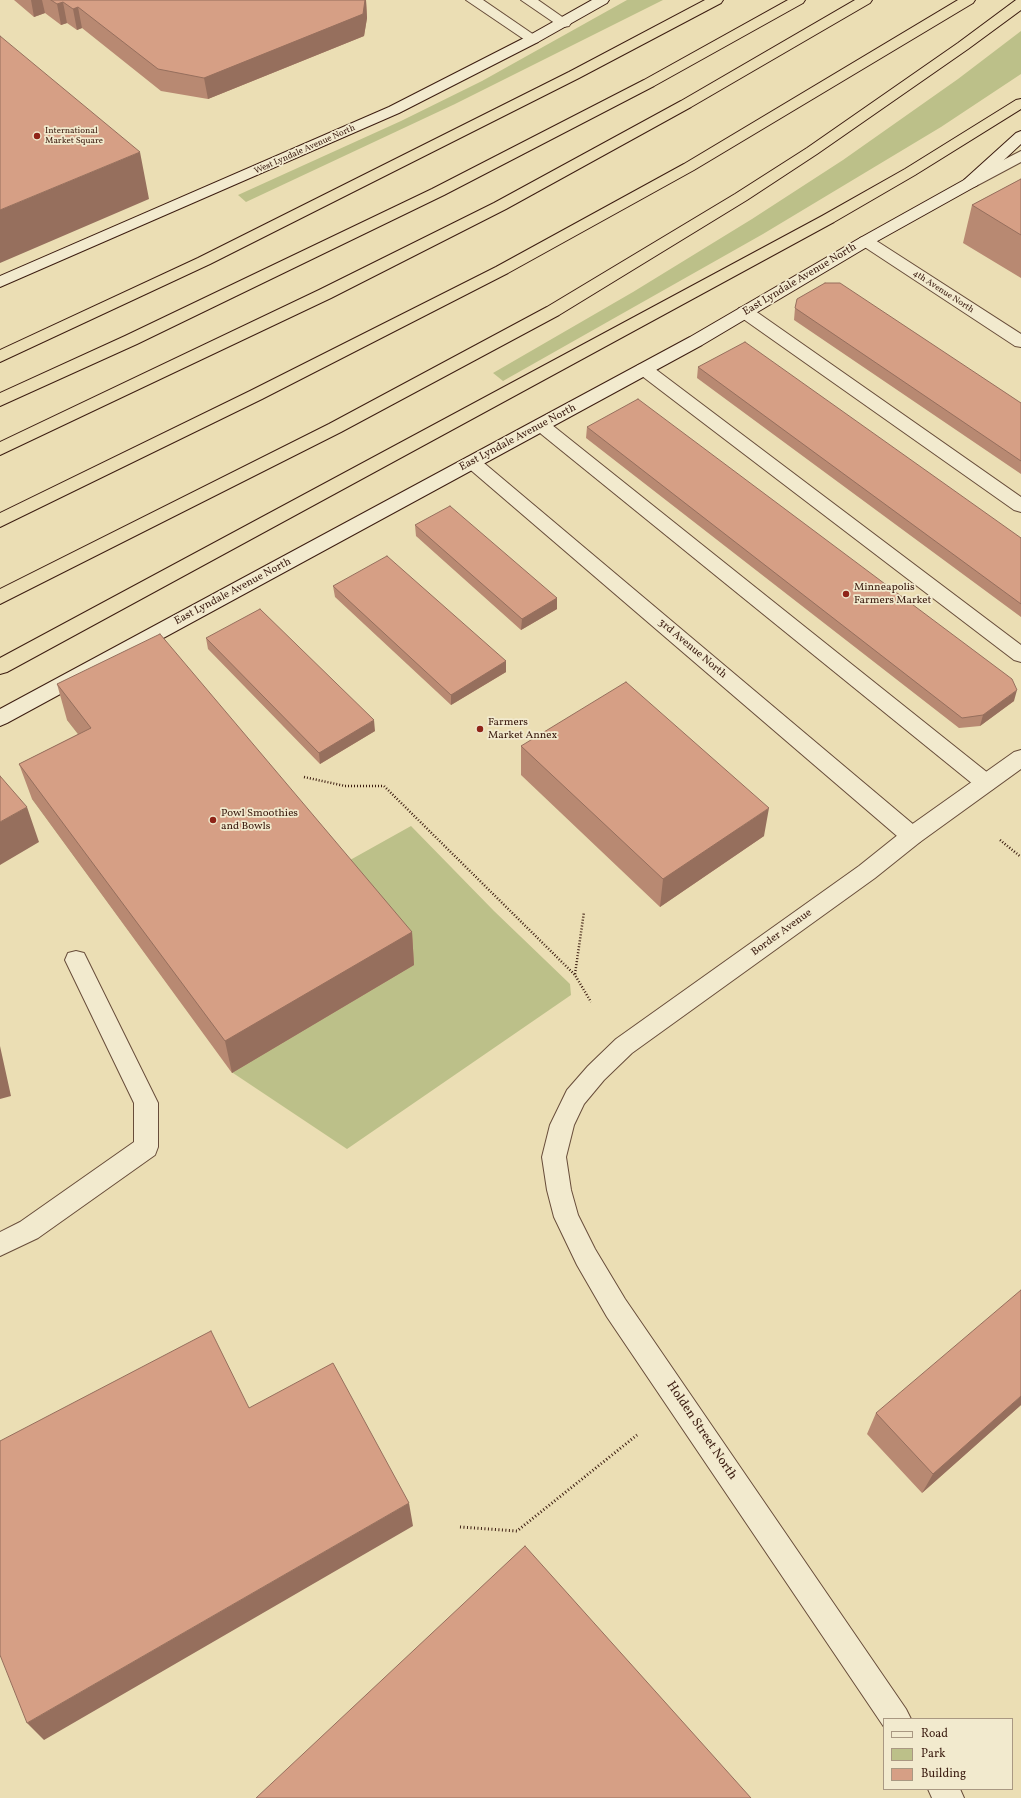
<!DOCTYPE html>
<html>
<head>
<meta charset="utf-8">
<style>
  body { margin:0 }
  #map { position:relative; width:1021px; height:1798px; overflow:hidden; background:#ebdeb4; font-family:Vollkorn,serif }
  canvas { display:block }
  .legend { position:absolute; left:883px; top:1718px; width:130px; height:72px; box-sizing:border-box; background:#f2eace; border:1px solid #a99882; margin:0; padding:5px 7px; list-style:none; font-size:12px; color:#3c1d11 }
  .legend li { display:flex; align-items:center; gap:8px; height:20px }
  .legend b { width:20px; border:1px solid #a99882 }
</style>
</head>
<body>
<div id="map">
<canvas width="1021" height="1798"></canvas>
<ul class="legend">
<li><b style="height:5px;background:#f2eace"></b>Road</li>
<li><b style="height:11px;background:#bcc089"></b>Park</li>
<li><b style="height:11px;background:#d69f85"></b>Building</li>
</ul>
</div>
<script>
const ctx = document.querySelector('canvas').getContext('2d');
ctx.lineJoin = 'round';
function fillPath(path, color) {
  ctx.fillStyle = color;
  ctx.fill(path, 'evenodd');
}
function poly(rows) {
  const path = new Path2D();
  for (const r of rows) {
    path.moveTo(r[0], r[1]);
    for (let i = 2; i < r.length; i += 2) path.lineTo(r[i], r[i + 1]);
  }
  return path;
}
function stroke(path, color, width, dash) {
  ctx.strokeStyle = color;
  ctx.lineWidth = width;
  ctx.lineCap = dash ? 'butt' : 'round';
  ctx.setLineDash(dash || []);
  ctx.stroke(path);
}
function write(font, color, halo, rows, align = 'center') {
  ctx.font = font + ' Vollkorn,serif';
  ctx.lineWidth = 3.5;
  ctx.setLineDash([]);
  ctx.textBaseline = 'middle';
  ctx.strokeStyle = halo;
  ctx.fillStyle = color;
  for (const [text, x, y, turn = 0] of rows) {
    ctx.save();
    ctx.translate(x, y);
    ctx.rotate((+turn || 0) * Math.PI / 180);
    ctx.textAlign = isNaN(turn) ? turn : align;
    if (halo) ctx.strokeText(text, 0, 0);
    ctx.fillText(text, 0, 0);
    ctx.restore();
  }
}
const green = poly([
  [627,0,663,0,455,104,246,202,238,195,401,121,482,81],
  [1021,31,1021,74,941,127,763,234,503,381,493,373,633,292,752,219,843,160,958,79],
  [168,670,334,869,411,826,494,911,570,984,571,995,347,1149,233,1073,32,799,101,764,67,720]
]);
const pathFar1 = poly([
  [304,777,345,786,384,786,575,975,591,1002],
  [1000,840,1021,857],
  [575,974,584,912]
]);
const path = poly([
  [460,1527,517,1531,637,1435]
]);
const service = poly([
  [745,307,751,308,1021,497,1021,512,1014,510,739,316,737,312,739,308,745,307],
  [644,364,650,365,1021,645,1021,662,1014,660,638,373,635,369,638,365,644,364],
  [541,419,547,421,993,777,996,783,993,789,986,791,979,789,535,429,532,425,535,421,541,419],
  [76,951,84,953,158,1103,158,1147,155,1155,38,1238,0,1256,0,1232,20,1222,134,1142,134,1103,65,960,68,953,76,951]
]);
const minor = poly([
  [466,0,483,0,540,39,538,42,533,43,528,42,466,0],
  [521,0,538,0,571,23,569,26,564,27,559,26,521,0],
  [1021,151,1021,162,976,186,970,188,964,186,962,183,964,180,1021,151],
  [866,236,872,238,1021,334,1021,347,1015,346,860,244,858,241,860,238,866,236],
  [472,456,478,458,920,830,923,836,920,842,912,844,904,842,466,466,463,462,466,458,472,456]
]);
const tertiary = poly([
  [1021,750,1021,769,920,842,875,878,632,1053,604,1080,584,1104,574,1125,566,1157,571,1190,578,1215,595,1249,625,1299,906,1709,911,1719,884,1719,884,1727,607,1317,577,1265,554,1217,547,1190,542,1157,550,1125,567,1090,588,1066,616,1039,859,866,904,830,1014,752,1021,750],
  [928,1789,960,1789,964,1798,932,1798,928,1789]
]);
const secondary = poly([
  [592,0,609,0,607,3,538,42,399,113,0,287,0,276,389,107,528,36,592,0],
  [1021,131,1021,144,976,186,872,244,702,345,7,723,0,726,0,709,690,337,860,238,964,180,1016,133,1021,131]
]);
const motorway = poly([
  [705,0,723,0,721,3,579,78,210,264,0,362,0,350,198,258,569,72,705,0],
  [788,0,805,0,803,3,654,86,444,195,137,344,0,406,0,393,125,336,432,189,644,80,788,0],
  [855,0,872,0,870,3,691,107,506,209,331,298,0,455,0,442,319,290,494,203,681,101,855,0],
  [958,0,975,0,973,3,694,170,508,273,262,399,0,527,0,513,250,391,496,267,684,164,958,0],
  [1016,0,1021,0,1021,10,968,49,817,154,747,200,559,315,341,432,0,604,0,589,329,424,547,307,735,194,807,148,958,43,1016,0],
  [1021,99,1021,109,915,175,834,222,7,672,0,674,0,658,822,216,905,169,1016,100,1021,99]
]);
const wall = poly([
  [14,0,366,0,367,18,364,36,208,99,161,91,82,28,77,30,67,23,61,25,45,13,34,17],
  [1021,179,1021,278,963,243,972,205],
  [795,308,1021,403,1021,474,794,320],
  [698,367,1021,538,1021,617,697,378],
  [587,427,1014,701,980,726,959,728,586,438],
  [415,525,557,598,557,609,521,630,416,536],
  [333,586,506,661,506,672,451,705,335,597],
  [206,638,375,731,320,764,208,649],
  [57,684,412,932,414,965,232,1073,32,799,19,764,78,734,67,720],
  [521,746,764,836,660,907,521,775],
  [1021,1405,922,1493,867,1434,876,1413]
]);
const shadedWall = poly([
  [31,0,42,0,45,13,34,17],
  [365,0,366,0,367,18,364,36,208,99,204,78],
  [63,2,67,23,61,25,57,4],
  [78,7,82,28,77,30,73,9],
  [140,152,149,199,0,263,0,210],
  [557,598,557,609,521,630,522,619],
  [506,661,506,672,451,705,451,695],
  [1017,690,1014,701,980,726,983,715],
  [374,720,375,731,320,764,319,753],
  [27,807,39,842,0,865,0,822],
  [769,808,764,836,660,907,663,879],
  [412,932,414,965,232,1073,225,1041],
  [0,1046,11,1096,0,1099],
  [1021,1396,1021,1405,922,1493,933,1474],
  [409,1503,413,1526,44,1740,27,1723]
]);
const building = poly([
  [51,0,365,0,363,14,204,78,158,69,78,7,73,9,63,2,57,4,51,0],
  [0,36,140,152,0,210,0,36],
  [1021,179,1021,235,972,205,1021,179],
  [825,283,840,283,1021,403,1021,461,795,308,797,299,825,283],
  [745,342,1021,538,1021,604,698,367,745,342],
  [638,399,1012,679,1017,690,983,715,962,718,587,427,638,399],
  [450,506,557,598,522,619,415,525,450,506],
  [387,556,506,661,451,695,333,586,387,556],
  [260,609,374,720,319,753,206,638,260,609],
  [160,634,412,932,225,1041,19,764,91,728,57,684,160,634],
  [626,682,769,808,663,879,521,746,626,682],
  [0,776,27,807,0,822,0,776],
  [1021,1290,1021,1396,933,1474,876,1413,1021,1290],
  [211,1331,249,1408,333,1363,409,1503,27,1723,0,1655,0,1441,211,1331],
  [525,1546,751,1798,256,1798,525,1546]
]);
const markers = [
  [37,136,4,"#8f2418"],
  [846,594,4,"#8f2418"],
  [480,729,4,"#8f2418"],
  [213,820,4,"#8f2418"]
];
const farPoinames = [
  ["International",45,131],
  ["Market Square",45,141]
];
const farStreetnames = [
  ["West Lyndale Avenue North",305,150,-24],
  ["4th Avenue North",943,292,33]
];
const streetNames = [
  ["East Lyndale Avenue North",800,280,-31],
  ["East Lyndale Avenue North",518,438,-28],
  ["East Lyndale Avenue North",233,592,-28],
  ["3rd Avenue North",692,649,40],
  ["Border Avenue",782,933,-36]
];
const poiNames = [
  ["Minneapolis",854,588],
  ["Farmers Market",854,601],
  ["Farmers",488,723],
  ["Market Annex",488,736],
  ["Powl Smoothies",221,814],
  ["and Bowls",221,827]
];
const nearStreetnames = [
  ["Holden Street North",701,1431,56]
];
fillPath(green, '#bcc089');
stroke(service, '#684d3a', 2);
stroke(minor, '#684d3a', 2);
stroke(tertiary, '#684d3a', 2);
stroke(secondary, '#3c1d11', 2);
stroke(motorway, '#3c1d11', 2);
stroke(pathFar1, '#3c1d11', 2.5, [1, 2]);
stroke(path, '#3c1d11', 3, [1, 2.5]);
fillPath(service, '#f2eace');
fillPath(minor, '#f2eace');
fillPath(tertiary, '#f2eace');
fillPath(secondary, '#f2eace');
fillPath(motorway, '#ebdeb4');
fillPath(wall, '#b88972');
fillPath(shadedWall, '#966f5d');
fillPath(building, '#d69f85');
stroke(building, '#966f5d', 1);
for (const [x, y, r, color] of markers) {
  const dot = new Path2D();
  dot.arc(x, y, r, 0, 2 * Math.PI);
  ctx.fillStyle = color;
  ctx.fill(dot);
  stroke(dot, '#f2eace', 1.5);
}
write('9px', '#3c1d11', '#f2eace', farPoinames, 'left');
write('9px', '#3c1d11', '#f2eace', farStreetnames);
write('11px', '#3c1d11', '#f2eace', streetNames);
write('11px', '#3c1d11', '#f2eace', poiNames, 'left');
write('13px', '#3c1d11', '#f2eace', nearStreetnames);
</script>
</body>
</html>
